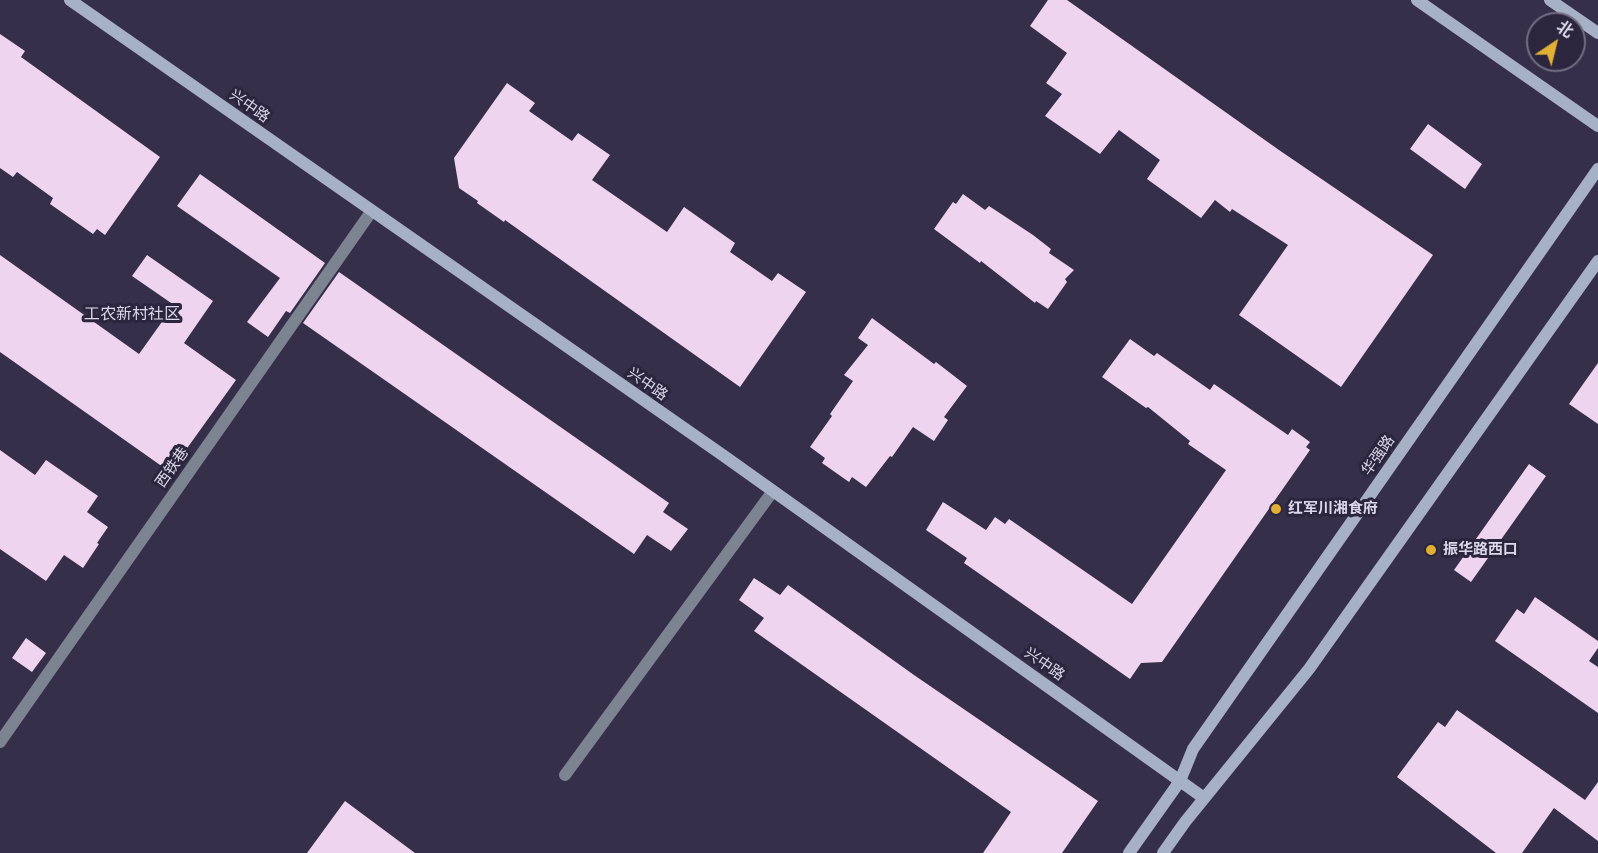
<!DOCTYPE html>
<html>
<head>
<meta charset="utf-8">
<style>
  body { margin:0 }
  #map { position:relative; width:1598px; height:853px; overflow:hidden; background:#352f49; font-family:"Titillium Web","Noto Sans SC",sans-serif }
  canvas { display:block }
  .north { position:absolute; left:1526px; top:12px; width:60px; height:60px; box-sizing:border-box; background:#2b253e; border:2px solid #716d82; border-radius:50%; rotate:35deg; font-size:16px; font-weight:700; line-height:24px; text-align:center; color:#dbd8e9 }
  .north::after { content:''; display:block; margin:auto; width:21px; height:27px; background:#e1af34; clip-path:polygon(50% 0,100% 100%,50% 72%,0 100%) }
</style>
</head>
<body>
<div id="map">
<canvas width="1598" height="853"></canvas>
<div class="north">北</div>
</div>
<script>
const ctx = document.querySelector('canvas').getContext('2d');
ctx.lineJoin = 'round';
function fillPath(path, color) {
  ctx.fillStyle = color;
  ctx.fill(path, 'evenodd');
}
function poly(rows) {
  const path = new Path2D();
  for (const r of rows) {
    path.moveTo(r[0], r[1]);
    for (let i = 2; i < r.length; i += 2) path.lineTo(r[i], r[i + 1]);
  }
  return path;
}
function stroke(path, color, width, dash) {
  ctx.strokeStyle = color;
  ctx.lineWidth = width;
  ctx.lineCap = dash ? 'butt' : 'round';
  ctx.setLineDash(dash || []);
  ctx.stroke(path);
}
function write(font, color, halo, rows, align = 'center') {
  ctx.font = font + ' "Titillium Web","Noto Sans SC",sans-serif';
  ctx.lineWidth = 6;
  ctx.setLineDash([]);
  ctx.textBaseline = 'middle';
  ctx.strokeStyle = halo;
  ctx.fillStyle = color;
  for (const [text, x, y, turn = 0] of rows) {
    ctx.save();
    ctx.translate(x, y);
    ctx.rotate((+turn || 0) * Math.PI / 180);
    ctx.textAlign = isNaN(turn) ? turn : align;
    if (halo) ctx.strokeText(text, 0, 0);
    ctx.fillText(text, 0, 0);
    ctx.restore();
  }
}
const building = poly([
  [1048,0,1067,0,1279,150,1433,255,1341,387,1239,315,1288,245,1232,209,1230,212,1215,200,1201,218,1147,179,1160,160,1119,130,1100,154,1045,116,1062,94,1046,83,1067,53,1030,26],
  [0,34,25,51,21,57,160,157,105,235,97,229,93,234,50,204,53,198,17,172,13,177,0,168],
  [507,83,535,103,529,111,572,141,578,133,610,155,592,180,667,232,684,207,735,243,730,252,772,281,778,273,806,292,740,387,505,220,504,222,477,203,478,201,459,188,454,158],
  [1428,124,1482,164,1465,189,1410,149],
  [200,174,325,263,290,313,286,311,268,337,247,322,280,278,177,206],
  [963,194,985,210,989,206,1033,235,1051,249,1049,253,1074,270,1065,279,1067,282,1048,309,1036,301,1035,303,981,261,980,263,934,229,953,202,956,204],
  [0,255,139,354,174,305,132,276,147,255,213,301,184,343,236,380,170,472,0,352],
  [339,272,669,503,663,512,688,529,671,551,647,535,634,554,303,323],
  [872,318,934,364,936,362,967,386,944,417,948,420,934,441,913,427,892,457,890,456,866,487,852,477,849,482,822,463,825,458,810,447,832,416,830,414,853,381,844,375,868,345,858,338],
  [1130,339,1154,356,1157,353,1210,390,1214,384,1288,435,1292,429,1310,442,1306,447,1310,450,1162,662,1141,663,1130,679,964,563,967,558,926,530,943,502,986,530,995,517,1005,524,1009,519,1132,604,1226,470,1188,444,1190,441,1148,407,1146,408,1102,377],
  [1598,363,1598,424,1569,404],
  [0,450,35,475,46,460,98,496,87,512,108,527,97,543,99,544,83,568,64,555,46,581,0,549],
  [1529,464,1546,476,1471,582,1454,570],
  [754,578,780,595,788,585,914,675,1098,801,1062,853,983,853,1011,812,754,631,764,618,739,600],
  [1535,597,1598,641,1598,648,1589,661,1598,667,1598,713,1495,641,1517,609,1524,614],
  [26,638,46,653,32,672,12,658],
  [1457,710,1585,800,1598,782,1598,841,1554,808,1522,853,1496,853,1397,777,1438,722,1445,727],
  [345,801,415,853,307,853]
]);
const lane = poly([
  [565,775,773,491]
]);
const street = poly([
  [0,742,371,212]
]);
const secondary = poly([
  [70,0,724,456,1204,798],
  [1417,0,1598,126],
  [1550,0,1598,33],
  [1129,853,1180,781,1193,749,1598,169],
  [1163,853,1185,822,1309,669,1598,261]
]);
const markers = [
  [1276,509,6,"#e1af34"],
  [1431,550,6,"#e1af34"]
];
const streetNames = [
  ["兴中路",249,107,35],
  ["兴中路",647,385,35],
  ["华强路",1379,456,-55],
  ["西铁巷",173,468,-55],
  ["兴中路",1044,665,35]
];
const poiNames = [
  ["红军川湘食府",1288,509],
  ["振华路西口",1443,550]
];
const neighbourhoodNames = [
  ["工农新村社区",132,315]
];
fillPath(building, '#efd4f0');
stroke(lane, '#7d8491', 12);
stroke(street, '#7d8491', 12);
stroke(secondary, '#a6b1c6', 12);
for (const [x, y, r, color] of markers) {
  const dot = new Path2D();
  dot.arc(x, y, r, 0, 2 * Math.PI);
  ctx.fillStyle = color;
  ctx.fill(dot);
  stroke(dot, '#2b253e', 2);
}
write('15px', '#dbd8e9', '#2b253e', streetNames);
write('bold 15px', '#dbd8e9', '#2b253e', poiNames, 'left');
write('16px', '#dbd8e9', '#2b253e', neighbourhoodNames);
</script>
</body>
</html>
